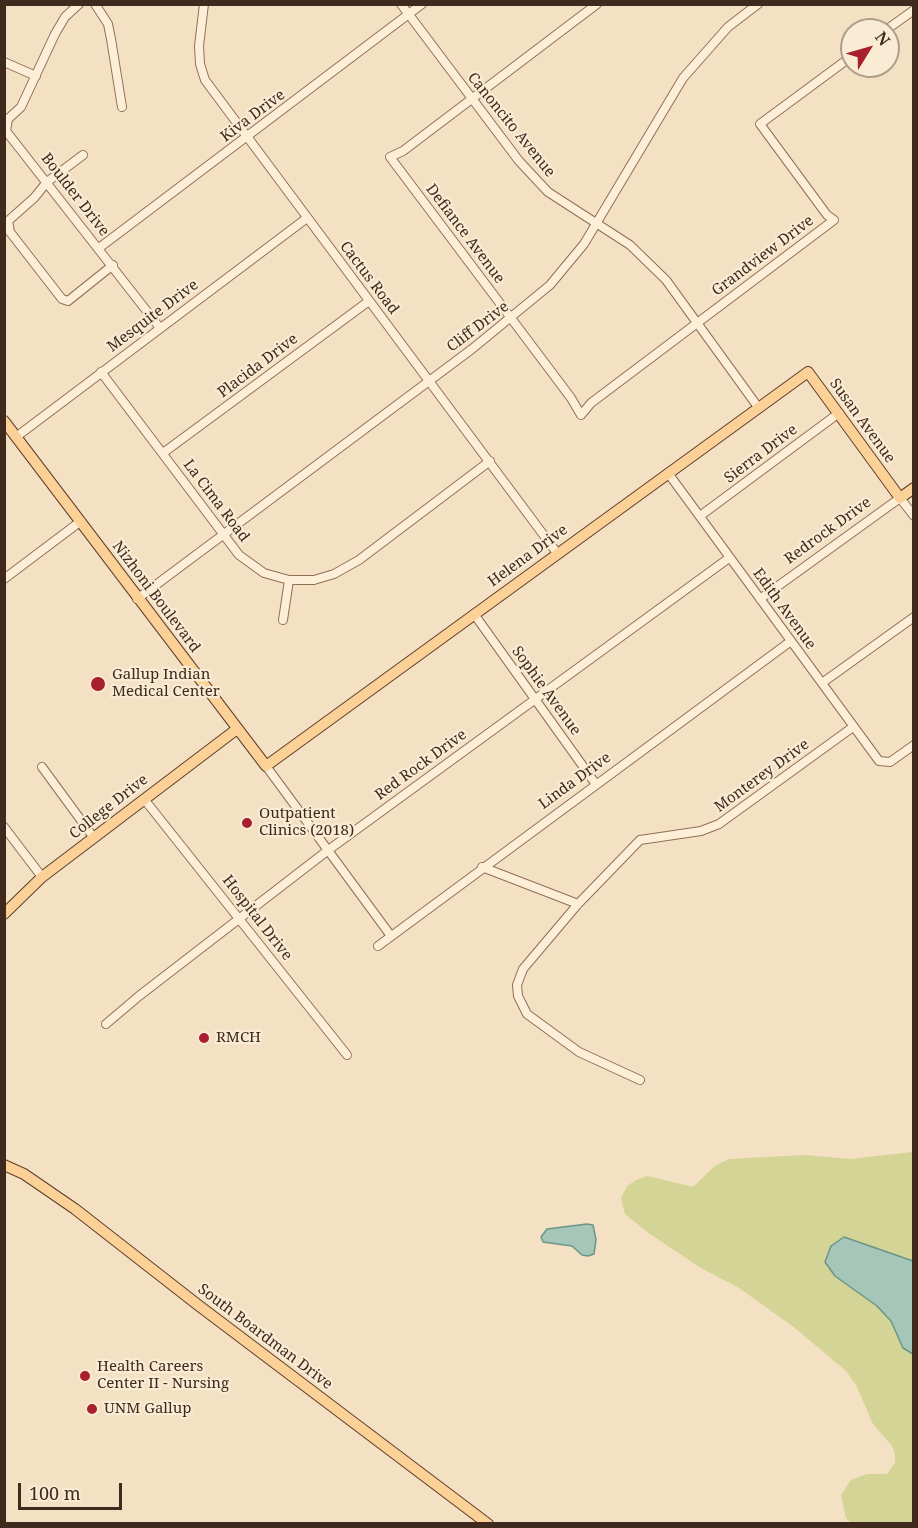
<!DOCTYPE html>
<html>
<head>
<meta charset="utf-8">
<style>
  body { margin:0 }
  #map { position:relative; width:918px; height:1528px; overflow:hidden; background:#f4e0c3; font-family:"Noto Serif",serif }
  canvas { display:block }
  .frame { position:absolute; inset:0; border:6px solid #3f2a1d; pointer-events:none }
  .north { position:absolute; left:840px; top:18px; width:60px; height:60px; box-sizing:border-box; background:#faebd4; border:2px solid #af9e8b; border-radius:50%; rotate:53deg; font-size:16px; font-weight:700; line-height:24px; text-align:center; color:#3f2a1d }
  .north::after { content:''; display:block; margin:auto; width:21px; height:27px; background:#a81f2f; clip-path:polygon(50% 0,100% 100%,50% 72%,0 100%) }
  .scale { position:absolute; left:18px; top:1483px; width:104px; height:27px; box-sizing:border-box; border:3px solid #3f2a1d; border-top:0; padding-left:8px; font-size:18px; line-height:21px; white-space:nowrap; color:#3f2a1d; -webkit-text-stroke:4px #faebd4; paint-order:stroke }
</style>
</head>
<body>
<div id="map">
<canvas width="918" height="1528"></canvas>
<div class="frame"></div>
<div class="north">N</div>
<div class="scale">100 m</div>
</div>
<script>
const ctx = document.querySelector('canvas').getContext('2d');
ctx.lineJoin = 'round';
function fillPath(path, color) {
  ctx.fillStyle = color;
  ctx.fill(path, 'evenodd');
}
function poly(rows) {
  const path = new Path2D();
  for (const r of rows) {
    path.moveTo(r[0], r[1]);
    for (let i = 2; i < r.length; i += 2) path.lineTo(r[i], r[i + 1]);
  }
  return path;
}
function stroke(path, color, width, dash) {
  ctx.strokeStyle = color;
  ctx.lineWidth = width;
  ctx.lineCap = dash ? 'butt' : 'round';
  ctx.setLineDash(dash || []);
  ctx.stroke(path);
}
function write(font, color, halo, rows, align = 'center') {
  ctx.font = font + ' "Noto Serif",serif';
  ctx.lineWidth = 4.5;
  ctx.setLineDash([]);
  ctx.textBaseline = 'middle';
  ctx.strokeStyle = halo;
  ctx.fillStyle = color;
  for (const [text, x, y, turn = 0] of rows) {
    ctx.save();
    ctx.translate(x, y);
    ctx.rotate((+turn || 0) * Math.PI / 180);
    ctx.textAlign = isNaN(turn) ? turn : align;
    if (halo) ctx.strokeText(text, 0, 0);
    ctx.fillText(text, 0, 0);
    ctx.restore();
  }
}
const green = poly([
  [913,1152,913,1523,851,1523,846,1518,841,1495,851,1480,867,1474,887,1474,895,1463,895,1454,892,1446,873,1424,856,1385,846,1371,795,1328,739,1288,701,1268,647,1232,625,1214,621,1198,627,1186,636,1180,648,1176,693,1187,715,1166,729,1159,805,1155,850,1159]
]);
const water = poly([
  [587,1224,593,1225,596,1240,594,1254,588,1256,582,1255,572,1246,543,1242,541,1237,547,1229,587,1224],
  [844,1237,913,1261,913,1354,903,1348,891,1321,877,1306,835,1276,825,1262,831,1246,844,1237]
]);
const minor = poly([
  [79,4,65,17,55,34,21,107,8,119,6,131,160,328],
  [95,4,108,24,111,39,122,107],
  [204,4,199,46,200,64,205,80,557,553],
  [401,4,519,161,548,192,630,245,666,280,758,407],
  [597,4,403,151,390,157,571,398,581,415,591,403,834,220,827,215,760,124,852,56],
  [886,30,914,10],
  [4,62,36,76],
  [83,155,47,182,34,198,8,221,10,232,62,299,68,301,113,265],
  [99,248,422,4],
  [101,372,239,555,264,573,289,580,314,580,334,574,359,560,490,461],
  [16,437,307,218],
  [163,453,369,301],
  [668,473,879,761,890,762,914,745],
  [700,516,839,413],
  [4,579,81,521],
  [137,599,472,349,550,285,584,244,683,78,728,27,758,4],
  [760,599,900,498,914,516],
  [474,614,595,783],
  [283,620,289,580],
  [822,683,914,617],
  [266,766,391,936],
  [42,767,94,838],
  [144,799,347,1055],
  [4,827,42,877],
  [482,867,578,904],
  [378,946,791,641],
  [106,1024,139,996,327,851,729,558],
  [640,1080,579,1052,527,1014,518,996,517,985,523,969,578,904,640,840,701,831,719,824,853,727]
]);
const major = poly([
  [4,421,266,766,808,372,900,498,914,488],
  [4,914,42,877,237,729],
  [4,1165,24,1174,75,1209,198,1305,488,1524]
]);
const markers = [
  [98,684,8,"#a81f2f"],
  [247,823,6,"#a81f2f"],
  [204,1038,6,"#a81f2f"],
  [85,1376,6,"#a81f2f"],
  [92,1409,6,"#a81f2f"]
];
const streetNames = [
  ["Kiva Drive",253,116,-37],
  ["Canoncito Avenue",511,125,51],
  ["Boulder Drive",75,195,52],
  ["Defiance Avenue",465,234,53],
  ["Grandview Drive",763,256,-37],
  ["Cactus Road",369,278,53],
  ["Mesquite Drive",153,316,-37],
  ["Cliff Drive",478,327,-37],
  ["Placida Drive",258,366,-37],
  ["Susan Avenue",862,421,54],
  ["Sierra Drive",761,454,-37],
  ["La Cima Road",216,501,53],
  ["Redrock Drive",828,531,-36],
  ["Helena Drive",528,556,-36],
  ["Nizhoni Boulevard",156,597,53],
  ["Edith Avenue",784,609,54],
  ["Sophie Avenue",546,691,54],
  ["Red Rock Drive",421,765,-36],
  ["Monterey Drive",762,776,-36],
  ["Linda Drive",575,781,-36],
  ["College Drive",109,807,-38],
  ["Hospital Drive",257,918,52],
  ["South Boardman Drive",265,1337,37]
];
const poiNames = [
  ["Gallup Indian",112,675],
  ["Medical Center",112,692],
  ["Outpatient",259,814],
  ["Clinics (2018)",259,831],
  ["RMCH",216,1038],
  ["Health Careers",97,1367],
  ["Center II - Nursing",97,1384],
  ["UNM Gallup",104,1409]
];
fillPath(green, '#d3d495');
fillPath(water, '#a6c6b9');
stroke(water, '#6b9687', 1.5);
stroke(minor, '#916f57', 10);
stroke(major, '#5e3e2c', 12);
stroke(minor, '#fdeed8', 8);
stroke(major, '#fbd197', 10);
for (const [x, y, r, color] of markers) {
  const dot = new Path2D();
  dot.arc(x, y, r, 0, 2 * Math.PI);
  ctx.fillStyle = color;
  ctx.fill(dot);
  stroke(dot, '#faebd4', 2);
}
write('15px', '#3f2a1d', '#faebd4', streetNames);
write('15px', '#3f2a1d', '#faebd4', poiNames, 'left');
</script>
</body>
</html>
